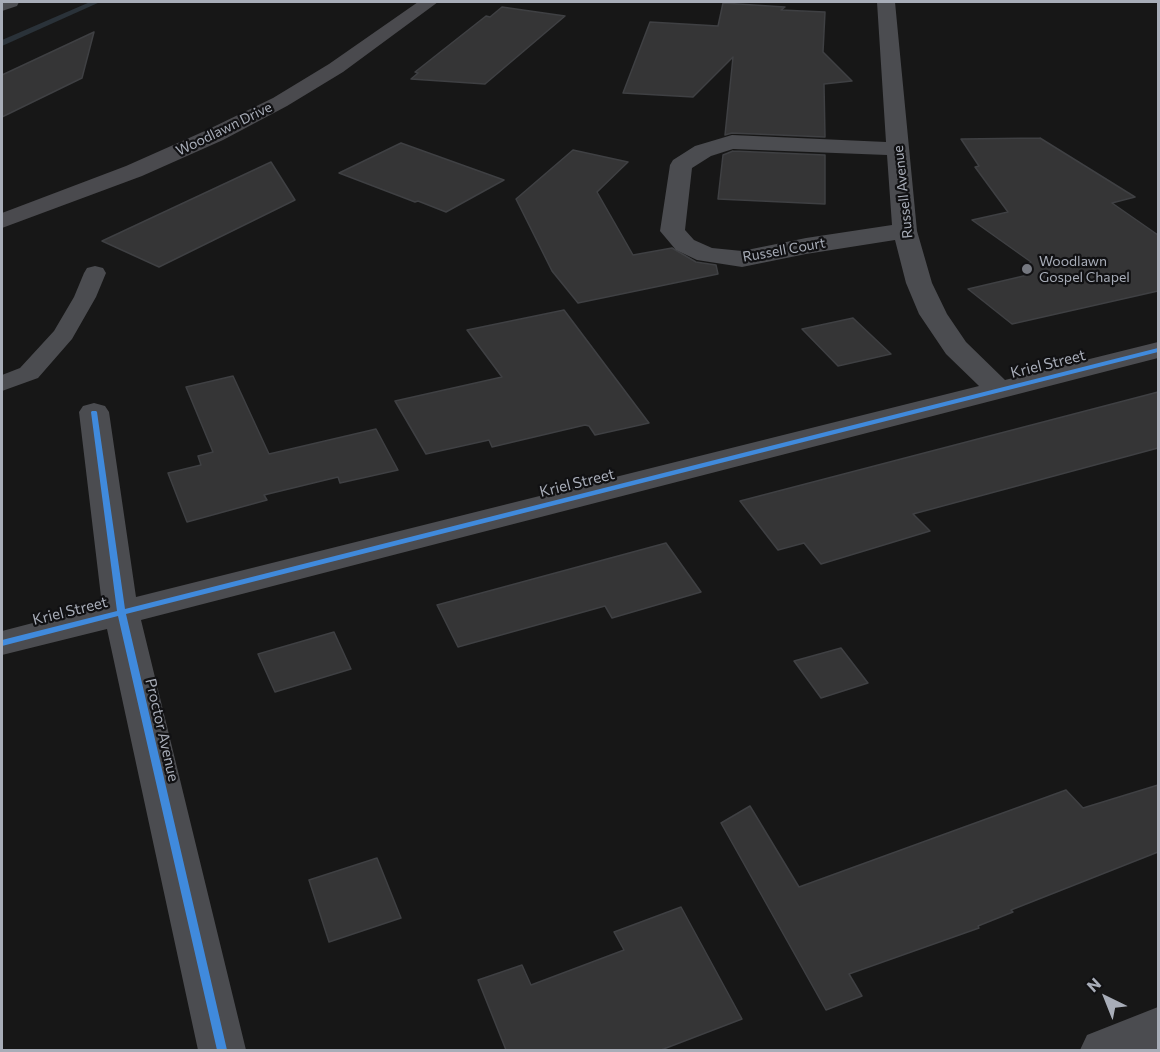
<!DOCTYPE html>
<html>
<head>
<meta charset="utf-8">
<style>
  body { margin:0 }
  #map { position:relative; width:1160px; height:1052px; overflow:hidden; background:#171717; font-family:Commissioner,sans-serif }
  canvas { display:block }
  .frame { position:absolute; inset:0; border:3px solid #a8adb8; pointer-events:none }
  .north { position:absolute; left:1076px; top:968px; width:60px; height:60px; -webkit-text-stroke:4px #111113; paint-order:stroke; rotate:317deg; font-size:16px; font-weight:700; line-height:24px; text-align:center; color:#a8adb8 }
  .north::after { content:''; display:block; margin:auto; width:21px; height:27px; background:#a8adb8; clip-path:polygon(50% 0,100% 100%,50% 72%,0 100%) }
</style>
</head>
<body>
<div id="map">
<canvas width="1160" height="1052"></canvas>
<div class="frame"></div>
<div class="north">N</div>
</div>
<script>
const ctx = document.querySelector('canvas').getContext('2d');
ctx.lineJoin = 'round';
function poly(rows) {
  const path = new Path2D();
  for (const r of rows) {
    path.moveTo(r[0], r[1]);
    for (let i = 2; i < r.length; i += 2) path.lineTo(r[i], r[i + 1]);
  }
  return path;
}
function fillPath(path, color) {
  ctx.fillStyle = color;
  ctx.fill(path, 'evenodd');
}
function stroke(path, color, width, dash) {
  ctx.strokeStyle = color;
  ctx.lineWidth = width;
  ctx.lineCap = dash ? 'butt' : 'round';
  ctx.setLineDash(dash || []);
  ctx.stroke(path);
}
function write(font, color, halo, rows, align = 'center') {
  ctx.font = font + ' Commissioner,sans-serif';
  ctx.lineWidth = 4.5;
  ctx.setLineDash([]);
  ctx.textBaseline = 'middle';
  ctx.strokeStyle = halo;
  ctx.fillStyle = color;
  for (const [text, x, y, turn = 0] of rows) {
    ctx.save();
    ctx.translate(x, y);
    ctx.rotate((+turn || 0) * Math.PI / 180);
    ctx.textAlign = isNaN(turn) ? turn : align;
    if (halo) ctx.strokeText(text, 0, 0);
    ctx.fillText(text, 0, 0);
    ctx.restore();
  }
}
const stream = poly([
  [90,2,100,2,2,46,2,40,90,2]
]);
const building = poly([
  [723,3,785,7,781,10,825,12,823,52,852,81,824,84,825,137,732,133,725,135,733,57,693,97,623,93,650,22,718,26,723,3],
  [502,7,565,16,485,84,411,79,418,73,415,72,486,16,490,17,502,7],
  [94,32,82,78,2,117,2,75,94,32],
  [1040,138,1135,197,1112,203,1158,235,1158,291,1012,324,968,289,1032,274,1022,267,1031,262,972,220,1008,212,975,167,979,166,961,139,1040,138],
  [401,143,504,180,446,212,418,201,415,202,339,173,401,143],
  [573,150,628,162,597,192,633,255,672,248,696,262,716,265,718,274,578,303,552,271,516,199,573,150],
  [733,151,825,155,825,204,718,199,723,155,733,151],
  [271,162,295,200,159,267,102,241,271,162],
  [564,310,649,423,595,435,589,426,585,425,492,447,489,440,426,454,395,401,502,377,467,330,564,310],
  [853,318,891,354,838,366,802,329,853,318],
  [233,376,269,454,376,429,398,470,340,483,338,477,264,495,267,500,187,522,168,473,201,465,198,456,213,452,186,387,233,376],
  [1158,392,1158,448,913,514,930,531,821,564,804,543,778,550,740,501,1158,392],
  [666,543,701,592,612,618,605,606,458,647,437,605,666,543],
  [334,632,351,669,275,692,258,654,334,632],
  [841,648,868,683,821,698,794,661,841,648],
  [1158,785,1158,852,1011,910,1013,912,978,926,979,928,849,974,862,996,826,1010,721,823,750,806,799,887,1066,790,1083,808,1158,785],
  [377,858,401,918,329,942,309,880,377,858],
  [681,907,742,1019,661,1050,506,1050,478,980,522,965,531,985,624,950,614,932,681,907]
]);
const lane = poly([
  [95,266,103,268,106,273,96,297,72,339,38,378,2,391,2,375,20,368,54,331,74,297,84,273,87,268,95,266]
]);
const street = poly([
  [2,2,19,2,17,6,2,11,2,2],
  [877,2,895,2,917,231,932,283,947,314,966,342,1005,380,1158,342,1158,358,141,620,246,1050,198,1050,107,629,2,655,2,631,102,605,79,412,83,406,94,403,105,406,109,412,136,597,979,386,946,354,919,314,906,283,895,240,806,254,742,267,697,260,676,250,660,231,670,165,673,160,695,146,732,135,886,142,877,2],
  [733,149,887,155,892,225,806,238,742,251,712,248,694,240,685,230,692,168,711,156,733,149],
  [1158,1007,1158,1050,1080,1050,1087,1035,1158,1007]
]);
const secondary = poly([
  [418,2,438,2,343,72,287,106,223,140,142,176,2,228,2,213,126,166,207,130,273,98,329,64,418,2]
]);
const cycleway = poly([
  [1158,348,1158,352,126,614,227,1050,217,1050,118,616,2,646,2,640,117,611,91,412,92,411,96,411,97,412,125,609,1158,348]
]);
const markers = [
  [1027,269,6,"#757880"]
];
const farStreetnames = [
  ["Woodlawn Drive",224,129,-26],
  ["Russell Avenue",903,192,-96],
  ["Russell Court",784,250,-10]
];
const farPoinames = [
  ["Woodlawn",1039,261],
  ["Gospel Chapel",1039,277]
];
const streetNames = [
  ["Kriel Street",1048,364,-14],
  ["Kriel Street",577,483,-14],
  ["Kriel Street",70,611,-14],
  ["Proctor Avenue",162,730,77]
];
fillPath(stream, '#2a3239');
fillPath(building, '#353536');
stroke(building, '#3f4043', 1.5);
fillPath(lane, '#4b4c50');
fillPath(street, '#4b4c50');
fillPath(secondary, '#4a4a4e');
fillPath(cycleway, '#408adc');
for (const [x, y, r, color] of markers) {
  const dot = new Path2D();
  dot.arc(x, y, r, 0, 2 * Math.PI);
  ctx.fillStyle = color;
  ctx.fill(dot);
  stroke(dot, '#111113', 2);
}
write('14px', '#a8adb8', '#111113', farStreetnames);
write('14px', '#a8adb8', '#111113', farPoinames, 'left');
write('15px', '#a8adb8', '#111113', streetNames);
</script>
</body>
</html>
